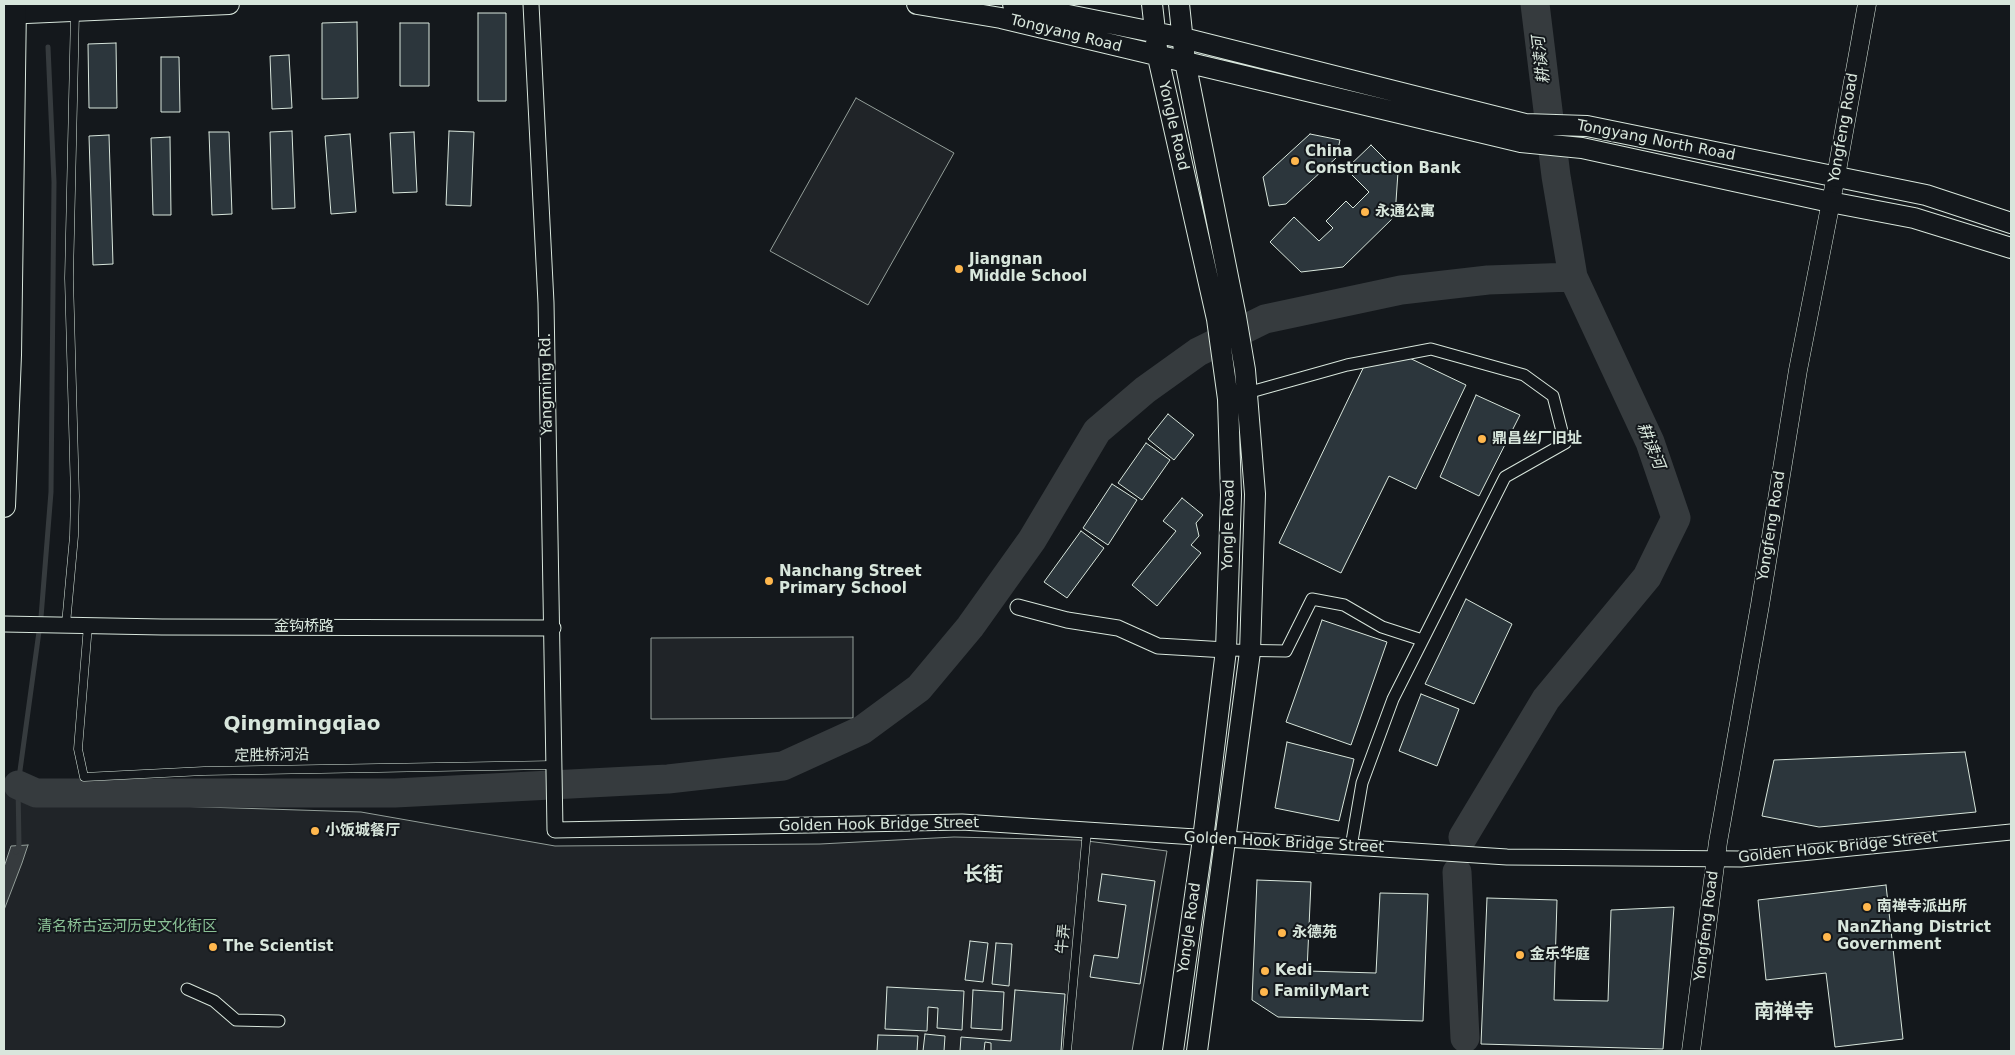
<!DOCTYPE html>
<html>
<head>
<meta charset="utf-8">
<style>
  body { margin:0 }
  #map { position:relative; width:2015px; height:1055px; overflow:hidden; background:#14181c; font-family:"DejaVu Sans",sans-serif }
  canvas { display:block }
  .frame { position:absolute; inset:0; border:5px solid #d8e6dc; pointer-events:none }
</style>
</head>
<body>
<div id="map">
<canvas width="2015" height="1055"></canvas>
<div class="frame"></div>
</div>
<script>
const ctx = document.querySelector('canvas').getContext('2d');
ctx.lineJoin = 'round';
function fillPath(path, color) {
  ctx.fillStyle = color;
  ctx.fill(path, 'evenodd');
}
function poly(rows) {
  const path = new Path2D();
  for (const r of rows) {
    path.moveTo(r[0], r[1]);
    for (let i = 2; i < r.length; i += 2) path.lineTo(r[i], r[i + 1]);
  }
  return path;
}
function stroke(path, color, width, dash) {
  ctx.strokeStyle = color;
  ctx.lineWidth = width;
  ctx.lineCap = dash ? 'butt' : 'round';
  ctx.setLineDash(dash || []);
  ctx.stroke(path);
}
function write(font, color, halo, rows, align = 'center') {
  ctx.font = font + ' "DejaVu Sans","Noto Sans SC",sans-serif';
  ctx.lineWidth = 4;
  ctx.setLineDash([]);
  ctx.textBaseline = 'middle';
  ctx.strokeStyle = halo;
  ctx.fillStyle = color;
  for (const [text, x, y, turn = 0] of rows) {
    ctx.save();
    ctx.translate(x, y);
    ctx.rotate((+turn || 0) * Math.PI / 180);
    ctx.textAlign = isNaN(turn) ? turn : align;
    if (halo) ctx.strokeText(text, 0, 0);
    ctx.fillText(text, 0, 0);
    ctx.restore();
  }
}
const green = poly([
  [856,98,954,153,868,305,770,251,856,98],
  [853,637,853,718,651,719,651,638,853,637],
  [4,789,49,802,361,812,555,846,820,844,954,837,1079,840,1167,851,1132,1051,4,1051,4,789]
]);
const water = poly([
  [28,845,22,863,4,910,4,867,11,846,28,845]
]);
const stream = poly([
  [16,852,19,845,18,785,41,617,51,492,54,182,48,47]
]);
const river = poly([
  [18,785,36,793,395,793,668,779,783,766,862,730,919,688,970,627,1032,540,1097,431,1145,390,1198,352,1265,319,1401,290,1488,280,1573,277],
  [1463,837,1546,699,1647,577,1676,518,1650,442,1573,277,1556,176,1535,4],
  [1457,872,1465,1038]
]);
const building = poly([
  [478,13,506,13,506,101,478,101,478,13],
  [357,22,358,98,322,99,322,23,357,22],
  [400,23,429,23,429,86,400,86,400,23],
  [116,43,117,108,89,108,88,44,116,43],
  [289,55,292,108,272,109,270,56,289,55],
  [161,57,179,57,180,112,161,112,161,57],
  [292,131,295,208,272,209,270,132,292,131],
  [449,131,474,132,471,206,446,205,449,131],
  [209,132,229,132,232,214,212,215,209,132],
  [414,132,417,192,393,193,390,133,414,132],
  [350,134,356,212,331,214,325,136,350,134],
  [1310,134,1340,140,1336,158,1286,204,1269,206,1263,177,1310,134],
  [109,135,113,264,93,265,89,136,109,135],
  [170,137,171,215,153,215,151,138,170,137],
  [1371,145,1398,172,1395,216,1343,267,1301,272,1270,242,1294,217,1319,241,1333,228,1326,221,1346,201,1353,208,1369,192,1346,169,1371,145],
  [1401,354,1466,385,1416,489,1389,476,1341,573,1279,543,1368,358,1401,354],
  [1476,395,1520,415,1479,496,1440,477,1476,395],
  [1168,414,1194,435,1174,460,1148,439,1168,414],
  [1146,443,1170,460,1142,500,1118,483,1146,443],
  [1112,484,1137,500,1108,545,1083,528,1112,484],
  [1182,498,1203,515,1196,523,1199,536,1191,545,1201,553,1157,606,1132,585,1176,531,1163,521,1182,498],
  [1081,531,1104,548,1067,598,1044,582,1081,531],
  [1466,599,1512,624,1474,704,1425,684,1466,599],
  [1322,620,1387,642,1351,745,1286,722,1322,620],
  [1421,694,1459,709,1437,766,1399,751,1421,694],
  [1287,742,1354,759,1339,821,1275,808,1287,742],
  [1965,752,1976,812,1819,827,1762,816,1774,760,1965,752],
  [1102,874,1155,881,1140,984,1090,977,1094,955,1118,958,1126,905,1098,901,1102,874],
  [1257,880,1311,882,1307,971,1376,973,1380,893,1428,894,1423,1021,1278,1017,1252,1000,1257,880],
  [1886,885,1903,1039,1835,1047,1826,973,1766,980,1758,900,1886,885],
  [1487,898,1557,900,1554,1000,1608,1001,1611,910,1674,907,1663,1049,1481,1044,1487,898],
  [970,941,988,943,983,982,965,980,970,941],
  [996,943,1012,944,1009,986,992,984,996,943],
  [887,987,964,991,962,1030,937,1028,938,1008,928,1007,927,1031,885,1029,887,987],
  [973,990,1004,992,1002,1030,971,1028,973,990],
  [1015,990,1065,994,1061,1051,991,1051,991,1043,985,1042,984,1051,960,1051,961,1037,1011,1041,1015,990],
  [925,1034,945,1036,944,1051,923,1051,925,1034],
  [878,1035,918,1036,917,1051,877,1051,878,1035]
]);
const service = poly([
  [66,624,74,536,75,496,69,278,75,12],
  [88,625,78,749,84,777,204,771,553,765],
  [1067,1051,1087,830]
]);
const pedestrian = poly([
  [1247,393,1347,365,1431,349,1524,375,1553,396,1565,443,1505,477,1393,699,1362,783,1351,847],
  [1226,650,1286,651,1312,599,1344,605,1382,627,1422,640],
  [187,989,214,1001,236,1020,279,1021]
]);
const minor = poly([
  [531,4,546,303,555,830,962,822,1507,857,1741,859,2011,832],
  [1018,607,1067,620,1118,628,1158,646,1226,650],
  [4,624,162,627,553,628]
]);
const tertiary = poly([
  [1691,1051,1718,842,1760,605,1798,370,1836,176,1867,4]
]);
const secondary = poly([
  [917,4,1001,18,1521,142,1582,148,1830,202,1914,218,2011,248],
  [1013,4,1183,38,1525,124,1587,126,1926,195,2011,223],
  [1152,4,1158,57,1217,319,1228,399,1231,495,1226,650,1203,839,1173,1051],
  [1179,4,1185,61,1236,317,1245,370,1255,494,1250,652,1197,1051],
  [4,14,229,4]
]);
const primary = poly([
  [4,506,10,355,15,4]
]);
const markers = [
  [1295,161,5,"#ffb74d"],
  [1365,212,5,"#ffb74d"],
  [959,269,5,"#ffb74d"],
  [1482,439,5,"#ffb74d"],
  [769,581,5,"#ffb74d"],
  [315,831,5,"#ffb74d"],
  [1867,907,5,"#ffb74d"],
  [1282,933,5,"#ffb74d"],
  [1827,937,5,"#ffb74d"],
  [213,947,5,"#ffb74d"],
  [1520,955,5,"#ffb74d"],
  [1265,971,5,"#ffb74d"],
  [1264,992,5,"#ffb74d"]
];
const streetNames = [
  ["Tongyang Road",1066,34,14],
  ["Yongle Road",1173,126,77],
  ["Yongfeng Road",1844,128,-80],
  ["Tongyang North Road",1656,141,11],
  ["Yangming Rd.",547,384,-91],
  ["Yongle Road",1229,525,-89],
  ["Yongfeng Road",1772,526,-81],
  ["金钩桥路",304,627],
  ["定胜桥河沿",272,756,-1],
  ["Golden Hook Bridge Street",879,825,-1],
  ["Golden Hook Bridge Street",1284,843,3],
  ["Golden Hook Bridge Street",1838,848,-6],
  ["Yongfeng Road",1707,926,-83],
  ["Yongle Road",1190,928,-82],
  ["牛弄",1064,939,-85]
];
const poiNames = [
  ["China",1305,152],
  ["Construction Bank",1305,169],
  ["永通公寓",1375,212],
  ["Jiangnan",969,260],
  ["Middle School",969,277],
  ["鼎昌丝厂旧址",1492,439],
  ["Nanchang Street",779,572],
  ["Primary School",779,589],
  ["小饭城餐厅",325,831],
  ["南禅寺派出所",1877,907],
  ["NanZhang District",1837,928],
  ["Government",1837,945],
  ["永德苑",1292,933],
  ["The Scientist",223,947],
  ["金乐华庭",1530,955],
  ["Kedi",1275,971],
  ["FamilyMart",1274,992]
];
const parkNames = [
  ["清名桥古运河历史文化街区",127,927]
];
const waterNames = [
  ["耕读河",1542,60,-97],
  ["耕读河",1650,446,68]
];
const districtNames = [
  ["Qingmingqiao",302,725],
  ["长街",983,876],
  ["南禅寺",1784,1013]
];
fillPath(green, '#202428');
stroke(green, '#939e99', 1);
fillPath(water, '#363b3e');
stroke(water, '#939e99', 1);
stroke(stream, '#363b3e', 5);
stroke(river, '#363b3e', 29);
fillPath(building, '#2c363c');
stroke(building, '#d8e6dc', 1);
stroke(service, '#d8e6dc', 9);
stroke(pedestrian, '#d8e6dc', 13);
stroke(minor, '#d8e6dc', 17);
stroke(tertiary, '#d8e6dc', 19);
stroke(secondary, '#d8e6dc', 22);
stroke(primary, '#d8e6dc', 24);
stroke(service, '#14181c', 8);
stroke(pedestrian, '#14181c', 11);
stroke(minor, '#14181c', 15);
stroke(tertiary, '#14181c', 18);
stroke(secondary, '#14181c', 20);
stroke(primary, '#14181c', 22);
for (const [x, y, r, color] of markers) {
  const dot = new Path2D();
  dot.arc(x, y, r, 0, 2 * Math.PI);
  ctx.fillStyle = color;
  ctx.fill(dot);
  stroke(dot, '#14181c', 2);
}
write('15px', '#d8e6dc', '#14181c', streetNames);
write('bold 15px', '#d8e6dc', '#14181c', poiNames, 'left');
write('15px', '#8ac095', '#14181c', parkNames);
write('italic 16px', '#d8e6dc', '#14181c', waterNames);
write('bold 20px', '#d8e6dc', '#14181c', districtNames);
</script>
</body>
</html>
